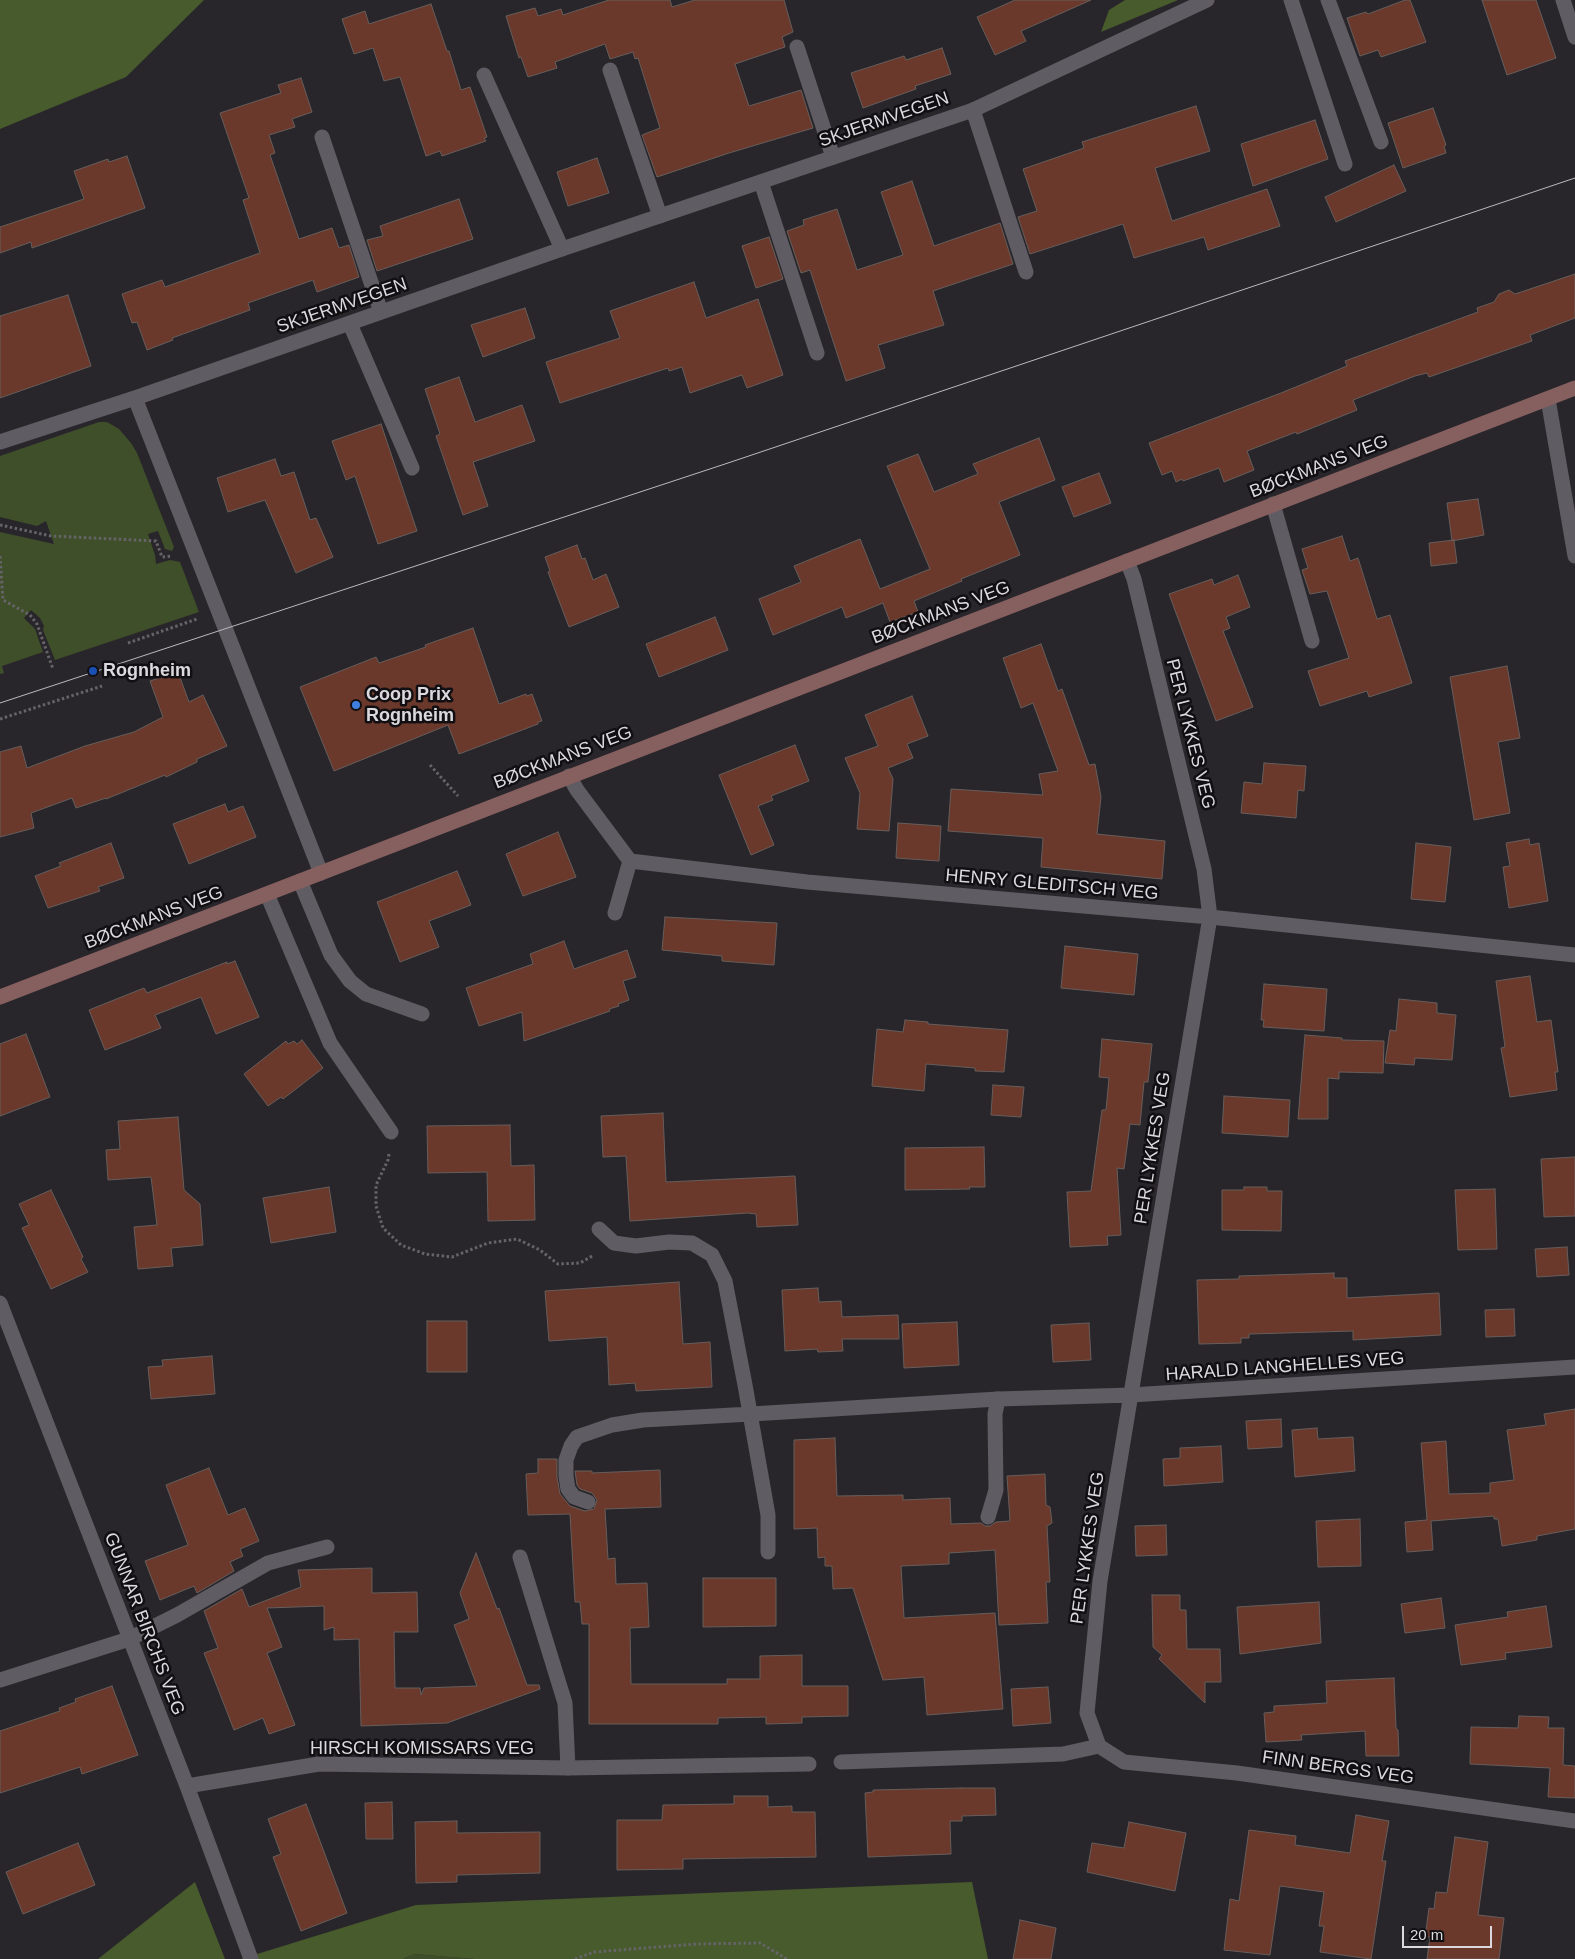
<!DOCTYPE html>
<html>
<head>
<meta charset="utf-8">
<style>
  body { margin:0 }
  #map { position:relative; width:1575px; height:1959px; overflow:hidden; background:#29262b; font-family:Arial,sans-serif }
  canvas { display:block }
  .scale { position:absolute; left:1402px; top:1926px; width:90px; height:22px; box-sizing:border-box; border:2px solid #dbd9dd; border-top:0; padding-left:6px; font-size:15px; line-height:18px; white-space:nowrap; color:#dbd9dd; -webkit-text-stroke:4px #110f12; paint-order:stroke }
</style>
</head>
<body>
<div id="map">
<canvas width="1575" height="1959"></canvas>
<div class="scale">20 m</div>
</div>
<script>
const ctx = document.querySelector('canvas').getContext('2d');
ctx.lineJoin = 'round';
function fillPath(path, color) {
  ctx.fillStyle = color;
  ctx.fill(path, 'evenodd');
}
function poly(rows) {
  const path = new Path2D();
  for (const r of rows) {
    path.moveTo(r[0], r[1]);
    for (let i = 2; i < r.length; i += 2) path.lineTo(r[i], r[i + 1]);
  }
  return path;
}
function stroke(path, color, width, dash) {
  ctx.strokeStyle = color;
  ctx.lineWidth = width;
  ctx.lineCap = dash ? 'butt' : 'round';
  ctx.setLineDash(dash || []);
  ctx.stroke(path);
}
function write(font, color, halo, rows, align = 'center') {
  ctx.font = font + ' Arial,sans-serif';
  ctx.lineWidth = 5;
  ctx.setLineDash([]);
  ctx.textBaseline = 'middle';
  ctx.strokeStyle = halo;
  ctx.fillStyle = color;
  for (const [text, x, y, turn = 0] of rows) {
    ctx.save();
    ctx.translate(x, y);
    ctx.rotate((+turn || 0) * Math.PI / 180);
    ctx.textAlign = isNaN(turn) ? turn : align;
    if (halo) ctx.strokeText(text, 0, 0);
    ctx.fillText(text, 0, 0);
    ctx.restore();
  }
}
const green = poly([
  [99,422,107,422,119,429,131,443,137,453,174,547,172,551,165,549,158,531,148,534,155,555,156,564,170,560,180,562,199,612,55,660,43,630,44,626,40,618,31,610,24,618,35,629,43,652,2,666,4,673,0,674,0,532,54,544,46,521,37,526,0,517,0,456],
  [414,1954,474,1959,403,1959]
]);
const forest = poly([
  [0,0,204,0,126,77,0,129],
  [1125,0,1178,0,1101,32,1109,10],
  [195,1882,225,1959,98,1959],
  [972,1882,988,1959,474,1959,414,1954,403,1959,241,1959,416,1905]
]);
const building = poly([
  [609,0,670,0,672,7,695,0,784,0,793,32,782,37,785,47,735,64,749,106,801,90,813,128,729,153,657,177,642,135,660,128,638,58,635,59,633,52,610,59,605,44,555,62,557,68,528,77,521,57,519,58,506,16,535,8,538,16,561,9,563,15,609,0],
  [1015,0,1091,0,1021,31,1026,41,995,55,977,17,1015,0],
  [1405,0,1410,0,1426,42,1381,57,1378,50,1360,56,1347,18,1366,12,1368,14,1405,0],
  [1482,0,1536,0,1556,58,1507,75,1482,0],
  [431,4,447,51,449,51,461,90,470,87,487,137,484,138,486,141,442,156,440,151,426,156,400,77,384,81,373,48,354,54,342,19,365,11,369,24,431,4],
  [942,48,951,74,915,86,916,89,863,108,851,73,904,56,906,60,942,48],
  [301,78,312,112,292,119,295,127,269,135,275,153,270,155,299,239,332,228,339,248,349,245,359,277,317,292,313,280,248,303,250,310,172,338,173,340,147,350,137,322,132,323,122,294,162,280,165,287,260,253,243,200,249,198,220,113,281,93,278,85,301,78],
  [1196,106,1210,151,1155,168,1172,221,1267,189,1280,226,1208,250,1204,237,1134,258,1123,224,1030,254,1018,217,1037,211,1023,169,1084,148,1082,142,1196,106],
  [1433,108,1446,145,1444,146,1446,153,1403,168,1388,123,1433,108],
  [1315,120,1328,159,1253,186,1241,144,1315,120],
  [127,156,145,208,32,248,31,242,0,253,0,227,84,199,74,171,108,159,109,162,127,156],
  [597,158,609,193,568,206,557,172,597,158],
  [1394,165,1406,191,1336,222,1325,197,1394,165],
  [912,181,934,246,1000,223,1013,264,933,291,944,325,878,345,885,368,846,381,810,270,801,273,787,231,804,225,803,220,837,209,857,270,903,255,881,192,912,181],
  [459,199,473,239,377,271,367,240,383,236,380,226,459,199],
  [769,237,783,279,756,288,742,246,769,237],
  [1575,274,1575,318,1530,335,1532,341,1429,377,1427,373,1415,376,1353,400,1357,410,1297,434,1296,432,1247,451,1254,470,1224,482,1219,468,1183,481,1182,479,1176,482,1172,471,1162,475,1149,443,1281,393,1347,366,1345,361,1478,312,1477,308,1494,302,1499,294,1509,290,1515,294,1575,274],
  [694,282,706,318,758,299,783,375,747,388,742,375,690,393,682,367,669,371,668,368,560,403,546,362,620,338,610,311,694,282],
  [68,295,91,366,0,398,0,316,68,295],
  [525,308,535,338,483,357,471,325,525,308],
  [459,377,475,422,522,405,535,441,473,462,488,506,463,515,436,436,440,434,425,389,459,377],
  [381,424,417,531,378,544,355,476,346,480,332,441,381,424],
  [1039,438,1055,480,999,502,1020,555,961,579,962,581,914,601,918,612,890,622,883,603,846,618,842,607,773,635,759,599,801,582,794,566,860,539,880,589,930,569,887,466,918,454,934,492,978,474,973,464,1039,438],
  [275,459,281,476,294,472,310,520,316,518,333,557,296,573,265,500,228,512,217,478,275,459],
  [1099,473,1111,503,1074,517,1062,487,1099,473],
  [1478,499,1484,535,1452,541,1447,503,1478,499],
  [1342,536,1350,561,1358,558,1377,619,1390,615,1412,683,1369,697,1367,691,1320,706,1308,671,1349,658,1327,591,1310,594,1302,570,1308,568,1302,549,1342,536],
  [1454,540,1457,563,1431,566,1429,543,1454,540],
  [577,545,582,559,585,558,593,580,606,574,619,607,569,627,548,572,550,571,545,557,577,545],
  [1238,575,1250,607,1226,617,1230,628,1223,631,1253,707,1216,721,1169,594,1212,579,1214,585,1238,575],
  [715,617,728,650,659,677,646,644,715,617],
  [473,628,499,704,526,694,527,696,532,694,542,721,538,722,538,724,459,754,448,725,334,771,300,687,376,657,379,663,426,647,425,645,473,628],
  [1041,644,1058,691,1062,689,1089,765,1095,764,1101,797,1097,834,1165,841,1162,879,1041,867,1043,838,948,831,951,789,1043,795,1039,774,1058,771,1033,703,1021,708,1003,658,1041,644],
  [1507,666,1520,738,1498,742,1510,813,1474,820,1450,677,1507,666],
  [178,672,189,702,203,695,227,746,197,759,197,762,166,777,165,775,106,799,106,798,76,808,72,798,31,813,34,828,0,837,0,752,21,746,27,768,85,746,134,732,163,717,150,681,178,672],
  [912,696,928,736,907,744,913,758,888,768,893,779,889,831,857,829,860,793,845,758,878,746,865,715,912,696],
  [795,745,809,781,771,796,773,800,758,806,774,845,751,855,719,775,795,745],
  [1264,763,1306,766,1304,791,1298,790,1296,818,1241,813,1244,782,1262,784,1264,763],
  [225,804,228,812,243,806,256,837,189,864,173,824,225,804],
  [898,823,941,826,939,861,896,858,898,823],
  [558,832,576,877,523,896,506,854,558,832],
  [1529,839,1530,845,1539,843,1548,901,1509,908,1503,867,1510,866,1506,843,1529,839],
  [111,843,124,878,98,887,100,891,48,908,35,876,61,866,59,863,111,843],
  [1416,843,1451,847,1445,902,1411,899,1416,843],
  [457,871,471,905,429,921,439,947,400,962,377,902,457,871],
  [665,917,777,923,774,965,722,961,722,956,662,950,665,917],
  [564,941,574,969,627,950,636,977,623,981,629,1000,618,1004,619,1006,609,1009,610,1011,524,1041,522,1012,479,1026,466,988,533,964,530,954,564,941],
  [1065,946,1138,954,1134,995,1061,988,1065,946],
  [235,961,259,1017,216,1034,201,997,155,1015,161,1028,105,1050,89,1010,144,988,147,993,227,962,227,964,235,961],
  [1530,976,1537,1022,1551,1020,1558,1072,1555,1072,1557,1090,1510,1097,1501,1048,1505,1047,1496,981,1530,976],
  [1264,984,1327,989,1324,1031,1263,1027,1264,1020,1261,1020,1264,984],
  [1399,999,1437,1003,1437,1013,1456,1015,1452,1060,1415,1058,1414,1065,1385,1063,1390,1030,1396,1031,1399,999],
  [905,1020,928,1022,928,1024,1008,1030,1004,1072,975,1071,975,1068,926,1064,924,1091,872,1086,877,1029,903,1032,905,1020],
  [26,1034,50,1097,0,1116,0,1044,26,1034],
  [1305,1035,1342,1038,1342,1040,1384,1041,1383,1073,1339,1072,1339,1079,1328,1078,1328,1119,1298,1119,1305,1035],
  [1102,1039,1152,1044,1148,1082,1144,1082,1140,1125,1130,1124,1124,1169,1117,1168,1121,1235,1107,1236,1108,1245,1070,1247,1067,1192,1091,1191,1102,1110,1106,1110,1109,1078,1099,1077,1102,1039],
  [302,1040,323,1068,283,1099,281,1097,268,1106,244,1074,286,1041,288,1044,294,1041,297,1044,302,1040],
  [993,1085,1024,1087,1021,1117,991,1115,993,1085],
  [1224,1096,1290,1100,1288,1137,1222,1133,1224,1096],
  [663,1113,666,1182,795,1176,798,1225,757,1227,756,1214,748,1213,630,1221,626,1156,603,1157,601,1116,663,1113],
  [178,1117,184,1190,200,1204,203,1245,171,1248,173,1266,138,1269,134,1227,157,1225,151,1177,108,1180,106,1150,120,1149,118,1121,178,1117],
  [510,1125,511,1166,534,1165,535,1220,488,1221,487,1172,428,1173,427,1126,510,1125],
  [984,1147,985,1187,969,1187,970,1189,905,1190,905,1148,984,1147],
  [1575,1157,1575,1216,1544,1217,1541,1159,1575,1157],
  [329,1187,336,1232,271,1243,263,1198,329,1187],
  [1244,1187,1267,1187,1267,1191,1282,1191,1281,1231,1222,1230,1222,1190,1244,1190,1244,1187],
  [1495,1189,1497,1249,1458,1250,1455,1190,1495,1189],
  [51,1190,83,1257,81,1259,88,1272,51,1289,22,1228,29,1225,19,1204,51,1190],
  [1567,1247,1569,1275,1537,1277,1535,1249,1567,1247],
  [1334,1273,1334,1278,1347,1278,1347,1298,1439,1293,1441,1335,1353,1340,1353,1331,1249,1334,1249,1338,1241,1338,1241,1343,1199,1344,1197,1280,1239,1279,1239,1276,1334,1273],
  [679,1282,683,1344,710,1342,712,1387,636,1391,635,1383,609,1385,607,1337,549,1341,545,1291,679,1282],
  [818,1288,819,1302,841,1301,842,1317,898,1315,899,1339,842,1339,843,1351,818,1352,817,1349,785,1351,782,1290,818,1288],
  [1514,1309,1515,1336,1486,1337,1485,1310,1514,1309],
  [427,1321,467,1321,467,1372,427,1372,427,1321],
  [957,1322,959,1365,904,1368,902,1324,957,1322],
  [1089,1323,1091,1360,1053,1362,1051,1325,1089,1323],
  [212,1356,215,1394,151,1399,148,1367,163,1366,162,1360,212,1356],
  [1575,1409,1575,1529,1537,1536,1537,1540,1502,1546,1498,1519,1494,1519,1494,1516,1431,1521,1433,1550,1407,1552,1405,1522,1427,1520,1421,1443,1446,1441,1449,1494,1490,1493,1490,1483,1514,1480,1507,1430,1546,1425,1544,1414,1575,1409],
  [1281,1419,1282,1447,1248,1449,1246,1421,1281,1419],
  [1317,1428,1318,1439,1353,1437,1355,1471,1295,1477,1292,1430,1317,1428],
  [835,1438,837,1496,903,1495,903,1500,950,1498,951,1524,981,1523,985,1526,990,1526,996,1522,1010,1521,1007,1476,1045,1474,1046,1505,1050,1507,1052,1523,1047,1526,1050,1582,1046,1582,1048,1623,999,1625,995,1550,949,1553,949,1564,901,1566,904,1618,995,1613,1003,1709,927,1715,924,1677,883,1680,853,1588,833,1589,832,1566,825,1566,825,1557,818,1558,817,1528,794,1529,794,1440,835,1438],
  [1221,1446,1223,1482,1164,1486,1163,1459,1180,1458,1180,1448,1221,1446],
  [538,1459,557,1459,557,1477,560,1494,570,1506,585,1511,594,1509,597,1500,592,1493,580,1489,577,1485,575,1471,592,1471,592,1473,660,1470,661,1507,605,1509,608,1559,615,1558,616,1584,647,1583,649,1627,630,1628,631,1684,727,1684,727,1679,760,1679,760,1656,802,1655,802,1686,848,1686,848,1716,802,1717,802,1723,766,1724,766,1717,718,1718,718,1724,589,1724,589,1624,582,1624,580,1602,575,1602,570,1514,528,1515,526,1474,538,1473,538,1459],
  [209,1468,228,1515,245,1508,259,1541,240,1549,243,1556,230,1562,234,1571,197,1593,194,1586,160,1600,145,1561,188,1545,166,1485,209,1468],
  [1360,1519,1361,1566,1318,1567,1316,1521,1360,1519],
  [1166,1525,1167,1555,1136,1556,1135,1526,1166,1525],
  [476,1553,497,1609,499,1608,527,1685,539,1685,540,1689,447,1723,361,1726,359,1639,334,1640,334,1627,324,1630,324,1606,267,1608,282,1647,267,1653,295,1725,269,1734,263,1718,234,1730,204,1653,218,1648,204,1611,242,1589,249,1607,301,1587,298,1570,372,1568,372,1593,417,1592,418,1632,394,1632,395,1688,420,1688,421,1695,424,1688,477,1686,454,1625,469,1619,460,1593,476,1553],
  [703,1578,776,1578,776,1626,703,1627,703,1578],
  [1152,1595,1180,1595,1180,1610,1186,1610,1187,1649,1220,1649,1221,1682,1205,1682,1205,1703,1159,1659,1162,1655,1153,1647,1152,1595],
  [1441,1598,1445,1628,1405,1633,1401,1604,1441,1598],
  [1319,1602,1321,1643,1240,1654,1237,1607,1319,1602],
  [1546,1606,1552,1647,1505,1653,1506,1659,1461,1665,1455,1625,1508,1617,1507,1612,1546,1606],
  [1394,1678,1396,1728,1398,1730,1399,1756,1366,1756,1365,1731,1301,1735,1302,1740,1266,1742,1264,1713,1274,1712,1274,1706,1327,1703,1326,1681,1394,1678],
  [112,1686,138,1755,82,1774,80,1767,0,1793,0,1731,60,1711,59,1708,76,1702,75,1699,112,1686],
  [1048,1687,1051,1723,1013,1726,1011,1689,1048,1687],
  [1519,1716,1549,1717,1548,1728,1564,1728,1563,1765,1575,1766,1575,1798,1548,1797,1550,1768,1470,1764,1471,1727,1518,1728,1519,1716],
  [961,1788,995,1788,996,1815,962,1816,962,1821,950,1821,951,1854,868,1857,865,1793,873,1792,873,1790,961,1788],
  [734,1796,768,1796,768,1807,792,1806,792,1812,815,1812,816,1857,683,1859,683,1869,617,1870,617,1820,662,1820,663,1805,734,1804,734,1796],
  [392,1802,393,1839,366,1839,365,1803,392,1802],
  [306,1804,347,1913,301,1931,273,1857,281,1854,268,1819,306,1804],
  [1356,1815,1389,1821,1382,1861,1386,1861,1371,1959,1320,1952,1324,1926,1319,1926,1324,1892,1280,1886,1270,1955,1224,1950,1230,1899,1239,1901,1249,1830,1296,1836,1295,1845,1350,1853,1356,1815],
  [457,1821,457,1833,540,1832,540,1873,457,1875,457,1882,416,1883,415,1822,457,1821],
  [1129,1822,1186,1833,1175,1891,1087,1872,1092,1843,1124,1848,1129,1822],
  [1455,1837,1488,1842,1478,1915,1504,1918,1499,1959,1427,1959,1430,1937,1425,1937,1429,1908,1434,1909,1436,1892,1447,1893,1455,1837],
  [78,1843,95,1885,23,1914,6,1872,78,1843],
  [1020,1920,1056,1928,1051,1959,1013,1959,1020,1920]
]);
const path = poly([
  [0,525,51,536,156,541,162,557,172,556],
  [0,556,3,600,30,615,37,624,53,669],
  [128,643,197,619],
  [0,719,102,686],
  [430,765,458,796],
  [389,1154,388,1160,376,1185,376,1206,383,1228,401,1245,425,1254,452,1257,488,1243,517,1239,540,1250,558,1264,580,1263,594,1255],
  [575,1959,594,1952,697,1944,760,1943,787,1959]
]);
const service = poly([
  [1291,0,1345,164],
  [1328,0,1381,142],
  [1563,0,1575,37],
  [797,47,833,157],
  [610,70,660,216],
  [484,75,562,249],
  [973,110,1026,272],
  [322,137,381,312],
  [761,182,817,353],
  [350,324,412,468],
  [1273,504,1312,641],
  [300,881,331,955,350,981,366,994,422,1014],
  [267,894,330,1043,391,1132],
  [615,913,630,861],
  [599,1229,614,1243,636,1246,669,1242,692,1243,712,1255,725,1281,745,1385,768,1515,768,1552],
  [588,1502,574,1497,568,1489,566,1476,566,1460,571,1446,577,1437,612,1425,643,1420,751,1414],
  [988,1517,996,1490,995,1414,998,1399],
  [520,1557,565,1703,568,1768],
  [129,1639,177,1615,268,1563,327,1547],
  [841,1762,1063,1754,1099,1746]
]);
const minor = poly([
  [135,398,321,873],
  [1548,399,1575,556],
  [0,442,135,398,562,249,973,110,1207,0],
  [1127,561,1134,579,1204,869,1210,917,1100,1581,1087,1713,1099,1746,1124,1762,1237,1773,1575,1821],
  [569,776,577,790,630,861,807,882,1210,917,1575,955],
  [0,1303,187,1786,251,1959],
  [751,1414,998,1399,1131,1395,1575,1367],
  [0,1680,129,1639],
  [187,1786,319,1764,568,1768,809,1764]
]);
const secondary = poly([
  [0,997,1575,388]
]);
const tram = poly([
  [0,703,728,463,1575,178]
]);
const markers = [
  [93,671,5,"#1a4fb4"],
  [356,705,5,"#3f7fe0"]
];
const streetNames = [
  ["SKJERMVEGEN",884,120,-19],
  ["SKJERMVEGEN",342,306,-19],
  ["BØCKMANS VEG",1319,467,-21],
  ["BØCKMANS VEG",941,613,-21],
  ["PER LYKKES VEG",1190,734,76],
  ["BØCKMANS VEG",563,758,-21],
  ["HENRY GLEDITSCH VEG",1052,885,5],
  ["BØCKMANS VEG",154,918,-21],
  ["PER LYKKES VEG",1153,1148,-81],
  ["HARALD LANGHELLES VEG",1285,1367,-4],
  ["PER LYKKES VEG",1088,1548,-82],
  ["GUNNAR BIRCHS VEG",144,1624,69],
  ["HIRSCH KOMISSARS VEG",422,1749],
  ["FINN BERGS VEG",1338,1768,8]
];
const poiNames = [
  ["Rognheim",103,671],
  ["Coop Prix",366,695],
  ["Rognheim",366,716]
];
fillPath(green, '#3e4f29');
fillPath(forest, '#475b2c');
fillPath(building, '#6b382c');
stroke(building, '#665e5b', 1);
stroke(path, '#666468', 3, [2.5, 2.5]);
stroke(service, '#605c63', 15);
stroke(minor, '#605c63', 15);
stroke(secondary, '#865f5f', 15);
stroke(tram, '#bcb9be', 1);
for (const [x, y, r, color] of markers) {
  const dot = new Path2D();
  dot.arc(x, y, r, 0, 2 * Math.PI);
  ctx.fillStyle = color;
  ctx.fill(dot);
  stroke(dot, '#110f12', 2);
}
write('18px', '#dbd9dd', '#110f12', streetNames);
write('bold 18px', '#dbd9dd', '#110f12', poiNames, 'left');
</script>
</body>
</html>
